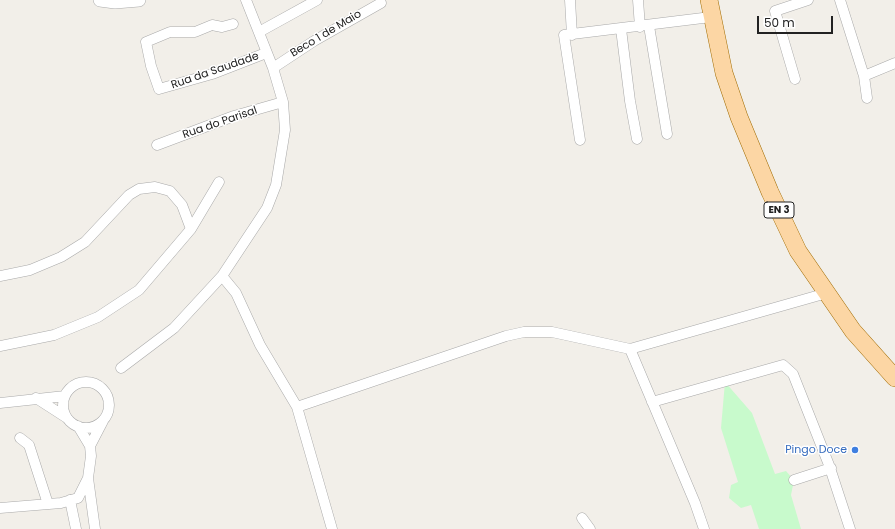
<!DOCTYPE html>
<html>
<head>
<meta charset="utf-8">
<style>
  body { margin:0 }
  #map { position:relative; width:895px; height:529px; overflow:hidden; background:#f2efe9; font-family:Poppins,sans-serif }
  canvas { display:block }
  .scale { position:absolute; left:757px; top:16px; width:76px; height:18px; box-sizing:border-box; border:2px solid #222; border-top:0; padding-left:5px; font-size:12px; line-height:14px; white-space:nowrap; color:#222; -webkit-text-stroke:3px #fff; paint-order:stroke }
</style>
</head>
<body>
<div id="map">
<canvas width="895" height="529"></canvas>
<div class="scale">50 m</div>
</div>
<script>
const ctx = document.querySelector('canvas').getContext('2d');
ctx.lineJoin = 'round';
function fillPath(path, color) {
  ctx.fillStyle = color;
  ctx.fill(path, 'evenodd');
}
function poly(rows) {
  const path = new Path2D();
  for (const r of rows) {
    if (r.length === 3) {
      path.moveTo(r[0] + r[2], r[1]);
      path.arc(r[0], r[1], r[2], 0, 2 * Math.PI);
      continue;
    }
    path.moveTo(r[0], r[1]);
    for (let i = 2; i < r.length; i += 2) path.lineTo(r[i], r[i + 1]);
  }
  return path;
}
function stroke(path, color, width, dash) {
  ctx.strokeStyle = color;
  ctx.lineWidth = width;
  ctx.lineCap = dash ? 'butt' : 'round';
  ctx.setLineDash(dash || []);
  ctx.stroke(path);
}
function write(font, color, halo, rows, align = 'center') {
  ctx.font = font + ' Poppins,sans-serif';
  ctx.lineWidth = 3;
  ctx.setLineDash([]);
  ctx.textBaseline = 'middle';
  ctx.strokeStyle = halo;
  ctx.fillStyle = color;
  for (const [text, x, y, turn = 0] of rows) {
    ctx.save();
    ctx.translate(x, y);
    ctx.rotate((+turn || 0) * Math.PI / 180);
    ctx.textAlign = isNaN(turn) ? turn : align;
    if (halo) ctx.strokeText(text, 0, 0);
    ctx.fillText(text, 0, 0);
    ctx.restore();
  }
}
const park = poly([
  [725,382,752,413,775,474,786,471,794,480,791,495,801,529,759,529,751,505,741,508,729,498,731,485,738,482,721,428]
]);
const minor = poly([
  [570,0,572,35],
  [638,0,640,27],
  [840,0,864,76,867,98],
  [233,24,222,27,212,25,195,32,170,32,146,42,151,66,159,89,212,74,266,53],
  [649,26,667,134],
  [621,29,630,101,637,139],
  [259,32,317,0],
  [273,68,314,41,381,3],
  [864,76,895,63],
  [795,79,775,11,808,0],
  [580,140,564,35,711,17],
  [157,145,234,116,283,102],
  [0,276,30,270,61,257,85,242,129,195,139,189,155,187,170,191,182,205,191,229],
  [222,276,236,293,260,345,297,407,332,529],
  [0,346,54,335,98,317,139,290,191,229,219,182],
  [630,349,695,503,704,529],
  [121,368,174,328,222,276,267,208,276,185,285,130,283,102,273,68,246,0],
  [86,405,23],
  [36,398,67,418],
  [652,402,783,365,793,374,829,465,850,529],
  [0,403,65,396],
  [297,407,506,336,524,332,552,332,630,349,827,293],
  [20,438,29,445,48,504],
  [90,446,103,421],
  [88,478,95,529],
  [794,480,831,468],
  [70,500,76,529],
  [0,508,61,503,78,498,88,478,91,456,90,446,78,426],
  [582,518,590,529]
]);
const tertiary = poly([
  [100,0,115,2,139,0]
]);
const primary = poly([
  [709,0,724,73,739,117,770,192,798,251,853,331,895,378]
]);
const markers = [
  [855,450,4,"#3f7fe0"]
];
const shields = [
  [779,210,30]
];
const shieldNames = [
  ["EN 3",779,210]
];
const streetNames = [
  ["Beco 1 de Maio",326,34,-31],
  ["Rua da Saudade",215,71,-19],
  ["Rua do Parisal",220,123,-19]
];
const shopNames = [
  ["Pingo Doce",847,450]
];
fillPath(park, '#c8facc');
stroke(minor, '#a9a9a9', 11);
stroke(tertiary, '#a9a9a9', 14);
stroke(primary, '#a06b00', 18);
stroke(minor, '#fff', 10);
stroke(tertiary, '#fff', 13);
stroke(primary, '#fcd6a4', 17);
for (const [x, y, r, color] of markers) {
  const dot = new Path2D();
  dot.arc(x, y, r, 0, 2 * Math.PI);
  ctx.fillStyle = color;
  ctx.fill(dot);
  stroke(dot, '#fff', 1.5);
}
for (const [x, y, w] of shields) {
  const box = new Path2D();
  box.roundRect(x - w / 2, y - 8, w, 16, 3);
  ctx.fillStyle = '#fff';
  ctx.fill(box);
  stroke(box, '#222', 1);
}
write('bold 10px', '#222', null, shieldNames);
write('11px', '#222', '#fff', streetNames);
write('11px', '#366cbe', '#fff', shopNames, 'right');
</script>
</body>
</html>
